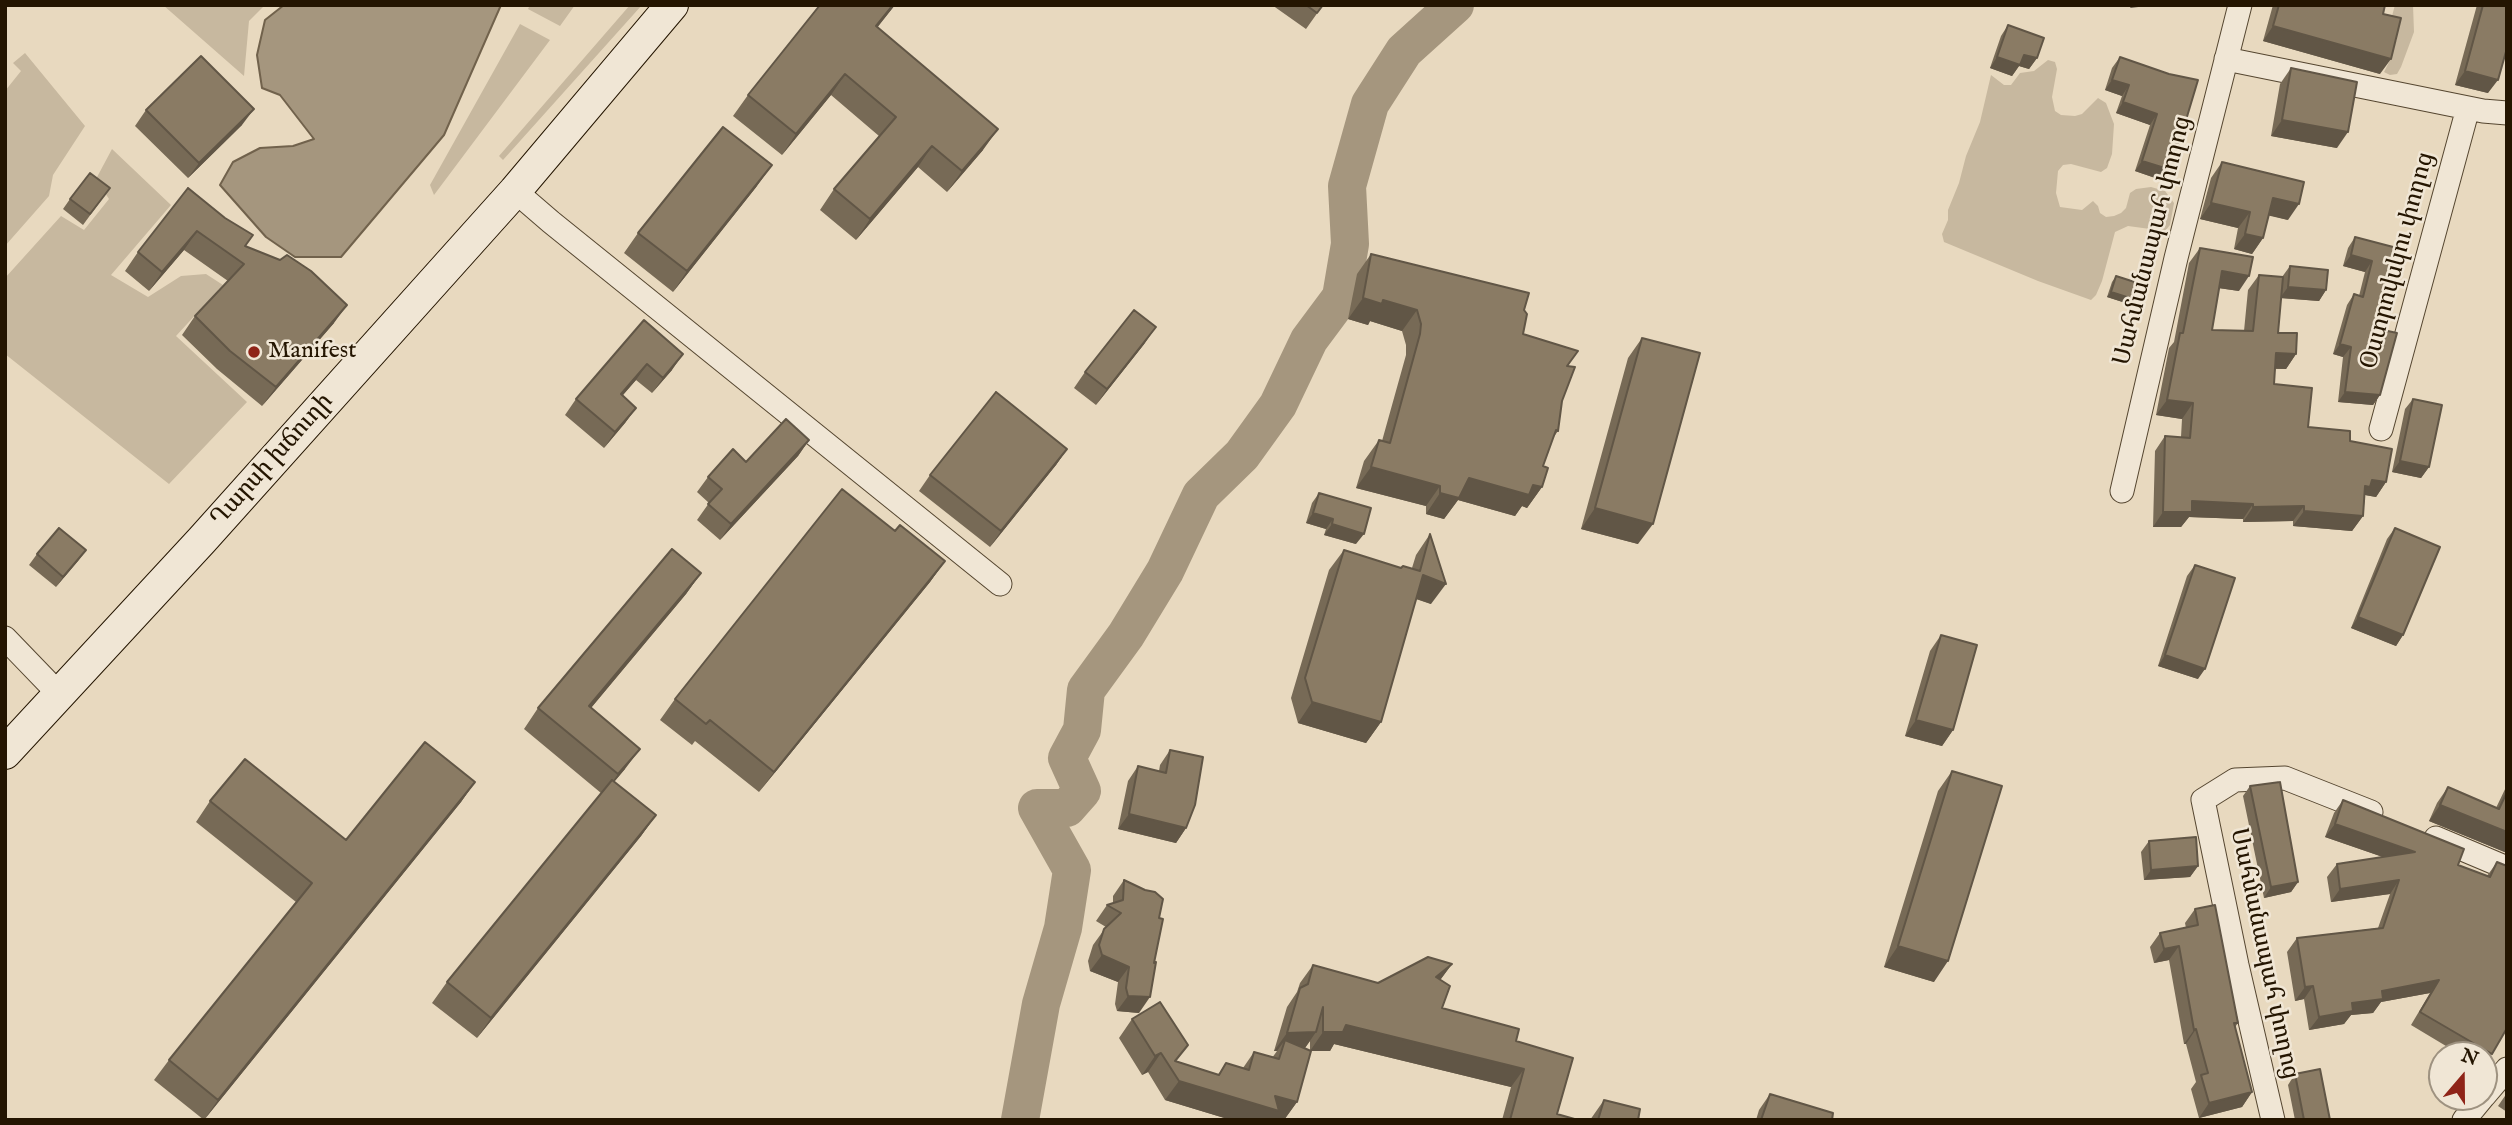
<!DOCTYPE html>
<html>
<head>
<meta charset="utf-8">
<style>
  body { margin:0 }
  #map { position:relative; width:2512px; height:1125px; overflow:hidden; background:#e8d9bf; font-family:"IM FELL English",serif }
  canvas { display:block }
  .frame { position:absolute; inset:0; border:7px solid #241501; pointer-events:none }
  .north { position:absolute; left:2428px; top:1041px; width:70px; height:70px; box-sizing:border-box; background:#f0e6d5; border:2px solid #9e9280; border-radius:50%; rotate:20deg; font-size:19px; font-weight:700; line-height:28px; text-align:center; color:#241501 }
  .north::after { content:''; display:block; margin:auto; width:24px; height:32px; background:#8f2418; clip-path:polygon(50% 0,100% 100%,50% 72%,0 100%) }
</style>
</head>
<body>
<div id="map">
<canvas width="2512" height="1125"></canvas>
<div class="frame"></div>
<div class="north">N</div>
</div>
<script>
const ctx = document.querySelector('canvas').getContext('2d');
ctx.lineJoin = 'round';
function fillPath(path, color) {
  ctx.fillStyle = color;
  ctx.fill(path, 'evenodd');
}
function poly(rows) {
  const path = new Path2D();
  for (const r of rows) {
    path.moveTo(r[0], r[1]);
    for (let i = 2; i < r.length; i += 2) path.lineTo(r[i], r[i + 1]);
  }
  return path;
}
function stroke(path, color, width, dash) {
  ctx.strokeStyle = color;
  ctx.lineWidth = width;
  ctx.lineCap = dash ? 'butt' : 'round';
  ctx.setLineDash(dash || []);
  ctx.stroke(path);
}
function write(font, color, halo, rows, align = 'center') {
  ctx.font = font + ' "IM FELL English","Noto Serif Armenian",serif';
  ctx.lineWidth = 5;
  ctx.setLineDash([]);
  ctx.textBaseline = 'middle';
  ctx.strokeStyle = halo;
  ctx.fillStyle = color;
  for (const [text, x, y, turn = 0] of rows) {
    ctx.save();
    ctx.translate(x, y);
    ctx.rotate((+turn || 0) * Math.PI / 180);
    ctx.textAlign = isNaN(turn) ? turn : align;
    if (halo) ctx.strokeText(text, 0, 0);
    ctx.fillText(text, 0, 0);
    ctx.restore();
  }
}
const green = poly([
  [163,5,265,5,249,21,244,76],
  [530,5,575,5,560,26,528,9],
  [630,5,642,5,503,160,499,156],
  [2395,5,2413,5,2414,32,2401,67,2397,74,2390,75,2384,72,2391,58,2397,38,2392,16],
  [520,24,550,40,434,195,430,185],
  [25,53,85,126,53,175,49,196,5,246,5,91,21,71,13,63],
  [2048,60,2055,62,2057,69,2052,97,2055,111,2061,115,2075,116,2082,114,2098,98,2106,103,2114,124,2112,154,2107,168,2101,172,2071,164,2063,165,2058,171,2056,193,2060,207,2082,210,2093,201,2098,206,2100,213,2106,217,2114,216,2121,213,2126,208,2130,193,2136,189,2151,187,2165,191,2174,203,2170,225,2165,231,2128,226,2115,232,2102,281,2096,295,2091,300,2038,281,1944,242,1942,234,1948,220,1948,210,1959,183,1966,156,1980,122,1991,75,2004,85,2011,85,2020,73,2034,71],
  [112,149,171,205,111,275,148,297,181,276,206,274,223,285,176,336,247,402,169,484,5,354,5,278,61,216,84,230,109,199,96,179]
]);
const water = poly([
  [284,5,501,5,444,135,341,257,295,257,266,237,220,185,233,162,260,148,293,146,314,139,280,95,262,88,257,55,265,20,284,5]
]);
const river = poly([
  [1020,1120,1041,1004,1063,928,1072,870,1037,808,1067,808,1082,791,1067,758,1082,730,1086,690,1126,635,1165,571,1201,495,1242,455,1278,405,1309,340,1341,297,1350,244,1347,186,1370,104,1404,51,1455,5]
]);
const street = poly([
  [2226,59,2483,111,2507,113],
  [515,191,551,222,1000,584],
  [2381,429,2468,108],
  [2122,491,2176,258,2240,5],
  [5,638,59,694],
  [2436,838,2507,868],
  [2484,1096,2507,1069],
  [2273,1120,2237,965,2203,800,2235,780,2285,778,2371,812],
  [2464,1120,2483,1097]
]);
const secondary = poly([
  [5,753,202,540,515,191,672,5]
]);
const wall = poly([
  [820,5,895,5,877,27,983,150,947,192,918,167,856,240,820,210,834,189,879,136,831,95,782,155,733,116,748,95],
  [1272,5,1323,5,1306,29],
  [2273,5,2385,5,2383,14,2380,74,2263,41],
  [2477,5,2507,5,2488,93,2455,85],
  [2008,25,2037,58,2029,69,2019,66,2012,76,1990,68,2001,36],
  [2120,57,2169,74,2164,181,2135,171,2150,125,2116,113,2122,96,2105,90,2112,68],
  [2291,68,2337,148,2271,136,2280,84],
  [146,110,242,125,188,178,135,126],
  [2222,162,2288,220,2269,215,2263,238,2252,254,2234,249,2238,228,2200,219,2211,178],
  [757,186,673,292,624,253,638,233],
  [188,188,245,246,334,323,262,406,217,369,182,335,195,316,228,281,184,250,149,291,125,271,138,252],
  [70,199,102,199,83,225,63,209],
  [2355,237,2397,248,2374,328,2380,395,2373,405,2338,402,2343,357,2333,354,2347,305,2354,294,2359,296,2365,272,2343,266,2348,248],
  [2200,248,2239,291,2219,288,2212,330,2244,331,2248,290,2259,275,2282,277,2290,266,2326,290,2319,301,2281,298,2278,333,2296,354,2286,369,2275,369,2274,384,2308,427,2350,441,2386,482,2376,497,2365,495,2363,516,2352,531,2293,526,2293,521,2243,522,2243,519,2189,517,2181,527,2153,527,2155,451,2165,436,2181,437,2182,419,2156,415,2169,348,2174,342,2189,263],
  [1371,254,1524,310,1523,334,1567,366,1558,431,1553,438,1543,466,1542,487,1527,508,1522,506,1515,516,1458,500,1444,519,1426,514,1426,506,1356,488,1364,461,1379,440,1382,441,1406,355,1406,345,1402,331,1370,321,1368,325,1348,319,1357,274],
  [2116,276,2139,301,2135,306,2107,297,2112,282],
  [644,320,672,370,652,393,636,380,622,396,636,408,625,423,604,448,565,415,576,399],
  [1642,338,1638,544,1581,529,1628,358],
  [1145,343,1096,405,1074,388,1085,372],
  [2413,399,2429,467,2421,478,2392,472,2405,409],
  [809,440,798,456,720,540,697,520,709,503,697,492,708,477,746,462],
  [1067,449,1056,465,990,547,919,491,930,475],
  [1319,493,1356,544,1324,535,1326,529,1306,523,1312,503],
  [2395,528,2403,635,2396,646,2351,628,2387,539],
  [895,531,945,561,930,582,759,792,695,741,692,745,660,720,675,699],
  [1430,534,1431,604,1416,599,1381,722,1366,743,1298,723,1291,698,1329,570,1344,550,1401,568,1412,568,1416,555],
  [86,550,56,587,29,565,37,554],
  [2195,565,2198,679,2158,666,2187,576],
  [701,573,686,594,591,708,625,769,614,782,656,815,641,836,477,1038,432,1003,447,982,601,793,524,729,538,708],
  [1941,635,1953,730,1942,746,1905,736,1930,651],
  [1170,750,1186,828,1176,843,1118,829,1128,781,1138,766,1159,771,1160,765],
  [1952,771,1934,982,1884,967,1938,791],
  [475,782,461,802,204,1120,154,1080,169,1060,296,902,196,822,210,801,346,840],
  [2507,785,2507,853,2429,821,2437,803,2448,787,2496,808],
  [2250,786,2298,882,2291,892,2264,898,2243,796],
  [2343,800,2458,865,2487,876,2497,862,2492,1054,2484,1066,2484,1055,2461,1055,2411,1025,2430,993,2381,1002,2373,1013,2351,1015,2344,1024,2309,1030,2304,999,2295,1001,2287,952,2297,938,2378,928,2390,894,2331,902,2327,877,2337,864,2383,857,2325,837,2334,813],
  [2149,841,2198,866,2190,877,2144,880,2141,852],
  [1124,880,1139,1013,1117,1011,1115,1004,1118,982,1090,971,1088,961,1093,945,1106,927,1096,921,1107,905,1113,904,1113,896],
  [2195,909,2238,1023,2235,1027,2252,1092,2242,1107,2199,1118,2191,1089,2196,1082,2186,1044,2184,1044,2169,960,2154,963,2150,947,2160,933,2186,928,2185,923],
  [1452,964,1440,980,1442,1008,1516,1041,1557,1114,1578,1120,1502,1120,1511,1087,1334,1044,1330,1051,1310,1051,1310,1041,1304,1049,1297,1102,1284,1120,1274,1118,1273,1120,1231,1120,1165,1100,1148,1072,1142,1075,1119,1038,1132,1019,1188,1045,1176,1061,1218,1075,1226,1063,1243,1068,1254,1052,1272,1058,1277,1051,1274,1051,1287,1007,1297,992,1300,983,1313,965,1378,983],
  [2295,1074,2330,1120,2295,1120,2288,1085],
  [2507,1093,2507,1112,2498,1106],
  [1770,1094,1832,1120,1756,1120,1759,1110],
  [1604,1100,1638,1120,1590,1120]
]);
const shadedWall = poly([
  [893,5,895,5,862,47,876,26],
  [2132,5,2155,5,2130,8],
  [2273,26,2391,59,2380,74,2263,41],
  [2024,55,2037,58,2029,69,2019,66,2012,76,1990,68,1997,57],
  [2465,71,2498,80,2488,93,2455,85],
  [845,74,831,95,782,155,796,134],
  [2112,80,2129,85,2122,96,2105,90],
  [2123,102,2157,114,2150,125,2116,113],
  [254,109,242,125,188,178,199,163],
  [2282,120,2348,132,2337,148,2271,136],
  [998,129,983,150,947,192,962,171],
  [932,146,918,167,856,240,870,219],
  [2142,161,2171,170,2164,181,2135,171],
  [772,165,757,186,673,292,687,271],
  [2273,198,2299,204,2288,220,2262,214],
  [2211,203,2250,212,2238,228,2200,219],
  [197,231,184,250,149,291,162,272],
  [2245,234,2263,238,2252,254,2234,249],
  [2351,255,2372,261,2365,272,2343,266],
  [2222,271,2249,276,2239,291,2211,287],
  [2288,287,2326,290,2319,301,2280,298],
  [2111,292,2139,301,2135,306,2107,297],
  [1363,298,1383,300,1417,310,1402,331,1370,321,1368,325,1348,319],
  [347,305,334,323,262,406,276,387],
  [1156,327,1145,343,1096,405,1107,389],
  [2340,344,2351,347,2343,357,2333,354],
  [2276,353,2296,354,2286,369,2266,368],
  [683,354,672,370,652,393,663,378],
  [647,364,636,380,610,410,621,394],
  [2345,392,2380,395,2373,405,2338,402],
  [2167,400,2193,403,2182,419,2156,415],
  [636,408,625,423,604,448,615,432],
  [809,440,798,456,720,540,731,524],
  [1067,449,1056,465,990,547,1001,531],
  [2400,461,2429,467,2421,478,2392,472],
  [1371,467,1440,486,1426,506,1356,488],
  [1469,478,1533,485,1542,487,1527,508,1522,506,1515,516,1458,500,1444,519,1426,514,1440,493],
  [2372,480,2386,482,2376,497,2365,495,2365,486],
  [2192,501,2253,504,2243,519,2189,517,2181,527,2153,527,2163,512],
  [2304,506,2293,521,2243,522,2253,507],
  [1595,508,1653,524,1638,544,1581,529],
  [2304,511,2363,516,2352,531,2293,526],
  [1313,513,1333,519,1326,529,1306,523],
  [1332,524,1364,534,1356,544,1324,535],
  [86,550,78,561,56,587,63,577],
  [945,561,930,582,759,792,774,772],
  [701,573,686,594,575,727,589,706],
  [1423,575,1446,584,1431,604,1408,596],
  [2358,617,2403,635,2396,646,2351,628],
  [2165,655,2205,669,2198,679,2158,666],
  [1312,702,1381,722,1366,743,1298,723],
  [1916,720,1953,730,1942,746,1905,736],
  [640,749,625,769,603,795,618,774],
  [475,782,461,802,204,1120,218,1100],
  [2440,805,2507,832,2507,853,2429,821],
  [1129,814,1186,828,1176,843,1118,829],
  [656,815,641,836,477,1038,491,1018],
  [2335,824,2415,852,2406,865,2325,837],
  [2198,866,2190,877,2144,880,2151,870],
  [2399,880,2390,894,2331,902,2340,889],
  [2298,882,2291,892,2264,898,2271,887],
  [1898,946,1948,961,1934,982,1884,967],
  [2179,946,2169,960,2154,963,2164,949],
  [1102,955,1129,967,1118,982,1090,971],
  [1452,964,1438,983,1436,977],
  [2439,980,2430,993,2381,1002,2373,1013,2351,1015,2344,1024,2309,1030,2319,1017,2382,991],
  [2313,986,2304,999,2295,1001,2305,987],
  [1128,996,1150,997,1139,1013,1117,1011],
  [1346,1025,1524,1069,1511,1087,1334,1044,1330,1051,1310,1051,1323,1032],
  [2196,1029,2186,1044,2184,1044,2194,1030],
  [1316,1032,1303,1051,1285,1040,1277,1051,1274,1051,1287,1033],
  [1161,1053,1148,1072,1142,1075,1155,1056],
  [1179,1081,1275,1096,1297,1102,1284,1120,1274,1118,1273,1120,1231,1120,1165,1100],
  [2252,1092,2242,1107,2199,1118,2209,1103]
]);
const building = poly([
  [820,5,893,5,876,26,998,129,962,171,932,146,870,219,834,189,896,117,845,74,796,134,748,95,820,5],
  [1306,5,1323,5,1317,13,1306,5],
  [2279,5,2385,5,2383,14,2401,18,2391,59,2273,26,2279,5],
  [2483,5,2507,5,2507,48,2498,80,2465,71,2483,5],
  [2008,25,2044,38,2037,58,2024,55,2020,65,1997,57,2008,25],
  [201,56,254,109,199,163,146,110,201,56],
  [2120,57,2169,74,2198,80,2171,170,2142,161,2157,114,2123,102,2129,85,2112,80,2120,57],
  [2291,68,2357,82,2348,132,2282,120,2291,68],
  [723,127,772,165,687,271,638,233,723,127],
  [2222,162,2304,182,2299,204,2273,198,2263,238,2245,234,2250,212,2211,203,2222,162],
  [90,173,110,188,90,214,70,199,90,173],
  [188,188,225,218,253,235,245,246,280,260,287,255,311,271,347,305,276,387,230,351,195,316,244,264,197,231,162,272,138,252,188,188],
  [2355,237,2397,248,2374,328,2397,333,2380,395,2345,392,2351,347,2340,344,2354,294,2363,297,2372,261,2351,255,2355,237],
  [2200,248,2253,257,2249,276,2222,271,2212,330,2253,331,2259,275,2283,277,2278,333,2297,333,2296,354,2276,353,2274,384,2312,388,2308,427,2350,431,2350,441,2392,449,2386,482,2372,480,2370,487,2365,486,2363,516,2304,511,2304,506,2253,507,2253,504,2192,501,2192,512,2163,512,2165,436,2190,438,2193,403,2167,400,2180,333,2183,333,2200,248],
  [1371,254,1529,293,1524,310,1527,314,1523,334,1578,351,1567,366,1575,367,1562,401,1558,431,1556,430,1543,466,1548,468,1542,487,1533,485,1529,495,1469,478,1459,498,1440,493,1440,486,1371,467,1379,440,1390,443,1420,334,1421,324,1417,310,1383,300,1382,304,1363,298,1371,254],
  [2290,266,2328,270,2326,290,2288,287,2290,266],
  [2116,276,2144,285,2139,301,2111,292,2116,276],
  [1134,310,1156,327,1107,389,1085,372,1134,310],
  [644,320,683,354,663,378,647,364,621,394,636,408,615,432,576,399,644,320],
  [1642,338,1700,353,1653,524,1595,508,1642,338],
  [996,392,1067,449,1001,531,930,475,996,392],
  [2413,399,2442,405,2429,467,2400,461,2413,399],
  [786,419,809,440,731,524,708,504,722,489,708,477,733,449,746,462,786,419],
  [842,489,895,531,900,525,945,561,774,772,710,720,706,724,675,699,842,489],
  [1319,493,1371,508,1364,534,1332,524,1333,519,1313,513,1319,493],
  [59,528,86,550,63,577,37,554,59,528],
  [2395,528,2440,547,2403,635,2358,617,2395,528],
  [1430,534,1446,584,1423,575,1381,722,1312,702,1305,678,1344,550,1401,568,1403,566,1420,571,1430,534],
  [672,549,701,573,589,706,640,749,618,774,538,708,672,549],
  [2195,565,2235,578,2205,669,2165,655,2195,565],
  [1941,635,1977,645,1953,730,1916,720,1941,635],
  [425,742,475,782,218,1100,169,1060,312,883,210,801,245,759,346,840,425,742],
  [1170,750,1203,757,1195,805,1186,828,1129,814,1138,766,1166,773,1170,750],
  [1952,771,2002,786,1948,961,1898,946,1952,771],
  [612,780,656,815,491,1018,447,982,612,780],
  [2280,782,2298,882,2271,887,2250,786,2280,782],
  [2448,787,2499,809,2507,792,2507,832,2440,805,2448,787],
  [2343,800,2464,849,2458,865,2490,877,2497,862,2507,866,2507,1028,2492,1054,2420,1012,2439,980,2382,991,2383,999,2352,1003,2353,1011,2319,1017,2313,986,2305,987,2297,938,2383,928,2399,880,2340,889,2337,864,2415,852,2335,824,2343,800],
  [2196,837,2198,866,2151,870,2149,841,2196,837],
  [1124,880,1145,890,1155,892,1163,899,1159,918,1163,919,1154,963,1156,962,1150,997,1128,996,1126,988,1129,967,1102,955,1099,945,1104,929,1121,913,1107,905,1123,900,1124,880],
  [2215,905,2238,1023,2234,1023,2252,1092,2209,1103,2201,1075,2208,1073,2196,1029,2194,1030,2179,946,2164,949,2160,933,2198,925,2195,909,2215,905],
  [1428,957,1452,964,1436,977,1450,986,1442,1008,1519,1029,1516,1041,1573,1058,1557,1114,1578,1120,1510,1120,1524,1069,1346,1025,1343,1032,1323,1032,1323,1007,1316,1032,1287,1033,1300,988,1308,984,1313,965,1378,983,1428,957],
  [1160,1002,1188,1045,1175,1061,1219,1075,1226,1063,1249,1070,1254,1052,1279,1059,1285,1040,1311,1051,1297,1102,1275,1096,1279,1111,1179,1081,1161,1053,1155,1056,1132,1019,1160,1002],
  [2320,1069,2330,1120,2304,1120,2295,1074,2320,1069],
  [1770,1094,1833,1113,1832,1120,1761,1120,1770,1094],
  [1604,1100,1640,1109,1638,1120,1598,1120,1604,1100]
]);
const markers = [
  [254,352,7,"#8f2418"]
];
const streetNames = [
  ["Սահմանապահ փողոց",2154,241,-76],
  ["Օստրովսկու փողոց",2399,261,-75],
  ["Ղարսի խճուղի",273,461,-48],
  ["Սահմանապահ փողոց",2263,954,78]
];
const poiNames = [
  ["Manifest",268,352]
];
fillPath(green, '#c7b89f');
fillPath(water, '#a5967e');
stroke(water, '#71624c', 2);
stroke(river, '#a5967e', 38);
stroke(street, '#554630', 25);
stroke(secondary, '#241501', 34);
stroke(street, '#f0e6d5', 23);
stroke(secondary, '#f0e6d5', 32);
fillPath(wall, '#776a56');
fillPath(shadedWall, '#615646');
fillPath(building, '#8a7b64');
stroke(building, '#615646', 2);
for (const [x, y, r, color] of markers) {
  const dot = new Path2D();
  dot.arc(x, y, r, 0, 2 * Math.PI);
  ctx.fillStyle = color;
  ctx.fill(dot);
  stroke(dot, '#f0e6d5', 2.5);
}
write('24px', '#241501', '#f0e6d5', streetNames);
write('24px', '#241501', '#f0e6d5', poiNames, 'left');
</script>
</body>
</html>
